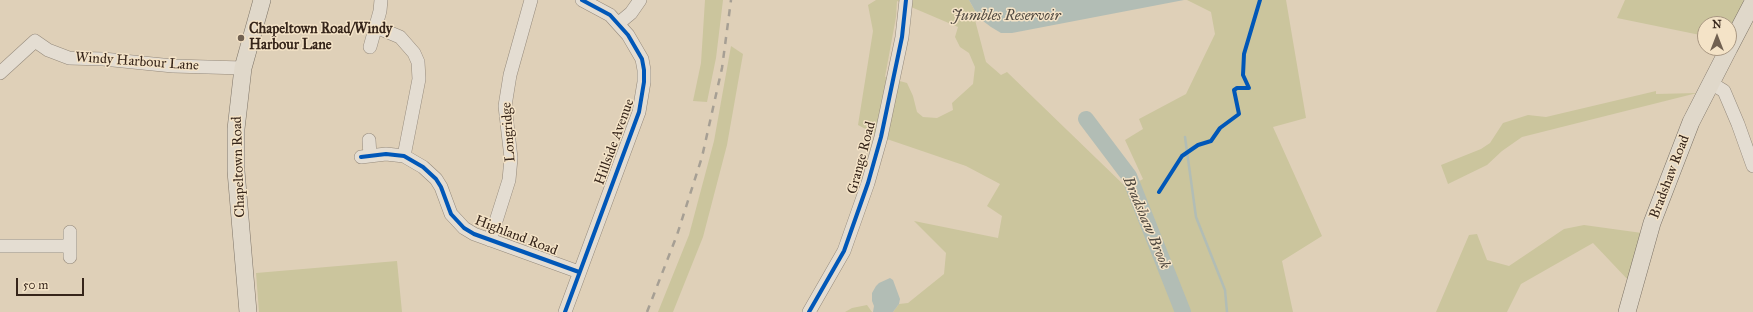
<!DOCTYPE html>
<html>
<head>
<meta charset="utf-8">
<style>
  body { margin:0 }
  #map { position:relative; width:1753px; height:312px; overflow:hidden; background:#dfd0b8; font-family:"IM FELL Great Primer",serif }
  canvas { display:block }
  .north { position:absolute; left:1697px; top:16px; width:40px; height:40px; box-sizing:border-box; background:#f4e3c7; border:1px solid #a89782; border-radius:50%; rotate:0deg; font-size:11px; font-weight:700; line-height:16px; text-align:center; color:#36251a }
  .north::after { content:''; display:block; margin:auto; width:14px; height:18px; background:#716151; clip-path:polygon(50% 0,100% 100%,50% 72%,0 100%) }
  .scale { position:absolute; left:16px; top:278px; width:68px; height:18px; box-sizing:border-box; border:2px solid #36251a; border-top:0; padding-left:5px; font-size:12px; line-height:14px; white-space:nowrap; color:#36251a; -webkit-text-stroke:3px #f4e3c7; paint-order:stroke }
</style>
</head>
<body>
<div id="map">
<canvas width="1753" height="312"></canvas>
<div class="north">N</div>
<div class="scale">50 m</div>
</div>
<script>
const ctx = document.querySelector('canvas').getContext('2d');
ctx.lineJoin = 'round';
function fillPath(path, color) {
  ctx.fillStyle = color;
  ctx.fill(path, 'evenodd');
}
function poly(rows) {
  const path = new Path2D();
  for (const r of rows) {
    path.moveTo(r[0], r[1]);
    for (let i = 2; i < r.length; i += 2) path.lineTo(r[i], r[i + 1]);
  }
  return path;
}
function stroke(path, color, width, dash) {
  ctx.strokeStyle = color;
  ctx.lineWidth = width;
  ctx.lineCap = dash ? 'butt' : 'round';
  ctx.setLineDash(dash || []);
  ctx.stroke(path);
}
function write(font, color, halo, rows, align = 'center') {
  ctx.font = font + ' "IM FELL Great Primer",serif';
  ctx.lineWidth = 3;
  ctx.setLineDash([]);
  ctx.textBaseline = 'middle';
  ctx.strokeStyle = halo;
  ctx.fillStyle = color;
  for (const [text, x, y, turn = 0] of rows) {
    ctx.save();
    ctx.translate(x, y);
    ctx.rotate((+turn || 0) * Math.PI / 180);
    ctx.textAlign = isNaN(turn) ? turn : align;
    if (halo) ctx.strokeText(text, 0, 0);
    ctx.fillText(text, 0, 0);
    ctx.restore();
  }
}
const green = poly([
  [705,0,723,0,716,58,707,102,693,101,701,63],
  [876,0,969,0,979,18,975,20,986,62,1001,75,1007,72,1127,188,1143,179,1125,140,1143,129,1139,119,1186,94,1215,34,1211,12,1187,0,1286,0,1306,118,1273,127,1322,236,1282,261,1293,312,893,312,899,304,908,303,944,274,946,253,914,221,998,238,1002,216,987,206,1000,184,966,166,881,137,858,125,873,31,868,5],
  [897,1,958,27,955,37,960,47,969,53,975,67,973,84,952,103,953,110,937,118,923,117,917,112,913,96,907,83,885,77,896,17],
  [1625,0,1742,0,1745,1,1729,30,1729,24,1705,24,1705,36,1617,18],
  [731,46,743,54,727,145,703,237,673,312,658,312,689,235,714,141],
  [1656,91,1656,94,1697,93,1522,137,1502,151,1487,165,1448,184,1441,165,1481,149,1490,143,1503,123,1528,115,1546,117],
  [1584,225,1642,233,1629,281,1593,243,1521,284,1507,312,1436,312,1469,235,1477,234,1487,260,1509,266,1564,229],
  [397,261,402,312,259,312,256,273],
  [867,305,872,312,845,312,852,308]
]);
const water = poly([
  [969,0,1184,0,1012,33,1001,33,991,27,979,18],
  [890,278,893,280,900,299,899,304,893,312,873,312,874,306,872,301,872,293,876,286,879,283]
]);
const stream = poly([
  [1185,137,1196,217,1225,290,1227,312]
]);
const river = poly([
  [1086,119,1129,176,1183,312]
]);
const minor = poly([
  [619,23,631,13,640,0],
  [376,27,400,37,414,53,418,62,419,79,404,156],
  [370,47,380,11,381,0],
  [0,73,35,41,48,50,69,58,103,59,173,66,243,68],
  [1711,83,1724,91,1738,124,1753,166],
  [369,140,370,156],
  [361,157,386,154,404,156,423,167,436,179,441,187,451,214,464,228,474,234,579,272],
  [70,232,70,257],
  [490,240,509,180,511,158,505,106,510,75,531,0],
  [0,246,70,246],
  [565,312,639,112,644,82,644,70,642,59,628,35,610,15,582,0],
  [809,312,844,251,868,183,881,137,902,37,906,0]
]);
const major = poly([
  [1729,48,1753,2],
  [248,312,236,171,236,129,243,68,262,0],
  [1627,312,1652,223,1691,122,1729,48]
]);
const rail = poly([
  [647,312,677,235,702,157,722,68,731,0]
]);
const cycleway = poly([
  [361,157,386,154,404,156,423,167,436,179,441,187,451,214,464,228,474,234,579,272],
  [1159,192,1182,156,1198,145,1211,141,1220,128,1239,114,1234,90,1237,88,1249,88,1243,75,1244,54,1260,0],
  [565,312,639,112,644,82,644,70,642,59,628,35,610,15,582,0],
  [809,312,844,251,868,183,881,137,902,37,906,0]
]);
const markers = [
  [241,38,4,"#716151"]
];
const poiNames = [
  ["Chapeltown Road/Windy",249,30],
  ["Harbour Lane",249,46]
];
const streetNames = [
  ["Windy Harbour Lane",137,62,4],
  ["Longridge",509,132,-94],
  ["Hillside Avenue",615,142,-70],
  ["Grange Road",862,158,-75],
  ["Chapeltown Road",239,167,-92],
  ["Bradshaw Road",1670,177,-69],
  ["Highland Road",516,236,21]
];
const waterNames = [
  ["Jumbles Reservoir",1006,16],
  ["Bradshaw Brook",1146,223,67]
];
fillPath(green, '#cbc59d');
fillPath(water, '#b2bdb5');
stroke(stream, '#b2bdb5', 2.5);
stroke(river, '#b2bdb5', 16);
stroke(minor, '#958a7c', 14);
stroke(major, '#7d7366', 18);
stroke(minor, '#e4ddd2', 13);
stroke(major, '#e0d8ca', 17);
stroke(rail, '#a69f94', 2.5, [7, 7]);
stroke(cycleway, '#0057b8', 4);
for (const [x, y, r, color] of markers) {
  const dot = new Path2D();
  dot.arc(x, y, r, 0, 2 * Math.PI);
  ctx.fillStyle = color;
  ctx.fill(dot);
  stroke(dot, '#f4e3c7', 1.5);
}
write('bold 14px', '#36251a', '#f4e3c7', poiNames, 'left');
write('14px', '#36251a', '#f4e3c7', streetNames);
write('italic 15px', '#504940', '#f4e3c7', waterNames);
</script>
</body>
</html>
